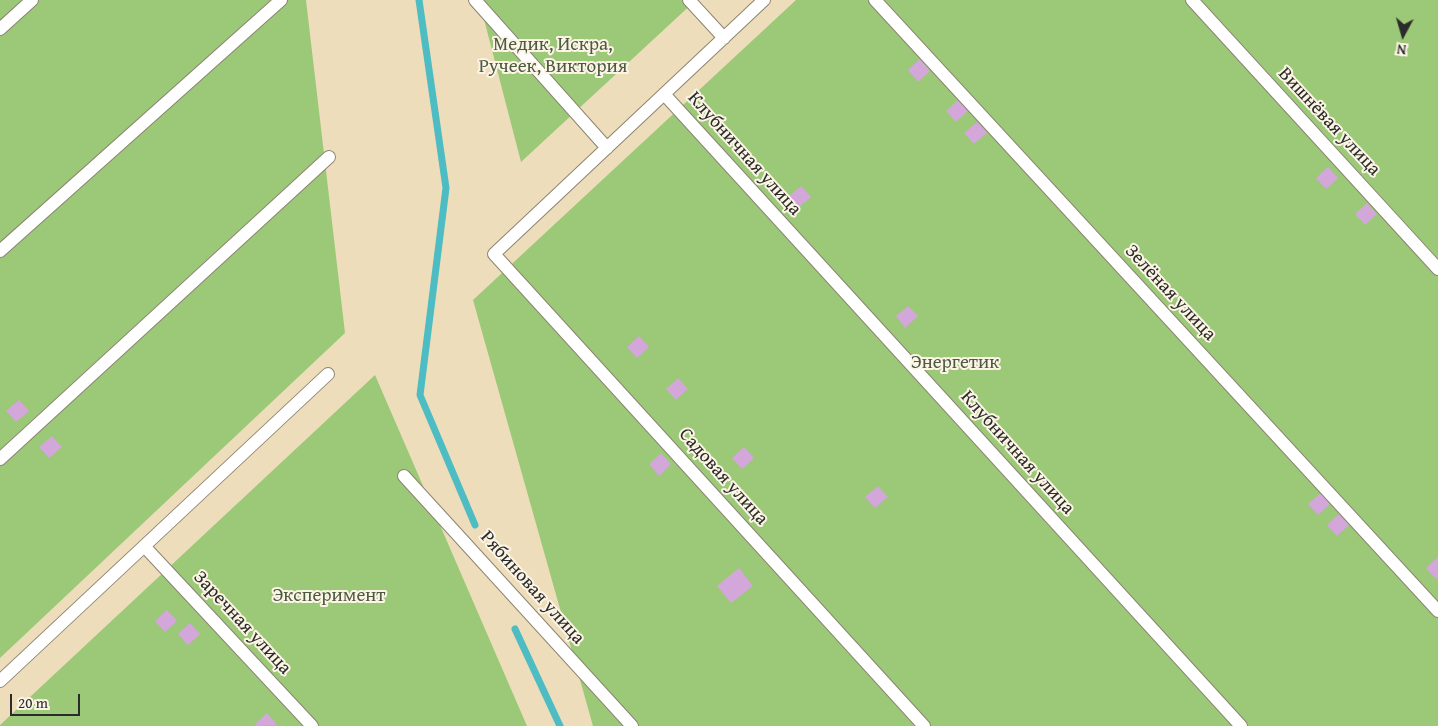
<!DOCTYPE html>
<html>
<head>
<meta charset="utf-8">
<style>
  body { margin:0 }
  #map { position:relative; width:1438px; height:726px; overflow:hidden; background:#eeddba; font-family:"Gentium Book Plus",serif }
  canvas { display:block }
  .north { position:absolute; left:1378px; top:10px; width:50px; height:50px; -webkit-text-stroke:4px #fcf5e5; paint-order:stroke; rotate:186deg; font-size:14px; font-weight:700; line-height:20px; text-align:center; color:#2b2b2b }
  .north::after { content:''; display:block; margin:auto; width:18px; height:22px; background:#2b2b2b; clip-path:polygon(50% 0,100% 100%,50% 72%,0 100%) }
  .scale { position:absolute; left:10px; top:694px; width:70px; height:22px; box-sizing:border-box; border:2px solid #2b2b2b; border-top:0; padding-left:6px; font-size:15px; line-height:18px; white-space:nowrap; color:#2b2b2b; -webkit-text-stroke:4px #fcf5e5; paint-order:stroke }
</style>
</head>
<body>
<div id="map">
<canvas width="1438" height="726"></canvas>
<div class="north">N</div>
<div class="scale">20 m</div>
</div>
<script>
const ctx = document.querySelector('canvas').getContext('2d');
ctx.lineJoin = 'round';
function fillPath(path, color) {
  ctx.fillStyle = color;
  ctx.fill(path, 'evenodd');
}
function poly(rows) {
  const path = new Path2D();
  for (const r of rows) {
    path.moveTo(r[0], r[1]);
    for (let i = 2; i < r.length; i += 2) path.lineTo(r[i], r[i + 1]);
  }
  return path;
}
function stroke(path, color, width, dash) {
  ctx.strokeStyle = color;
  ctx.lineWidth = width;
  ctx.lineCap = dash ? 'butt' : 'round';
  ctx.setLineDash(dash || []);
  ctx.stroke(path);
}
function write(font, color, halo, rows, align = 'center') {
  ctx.font = font + ' "Gentium Book Plus",serif';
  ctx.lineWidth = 4;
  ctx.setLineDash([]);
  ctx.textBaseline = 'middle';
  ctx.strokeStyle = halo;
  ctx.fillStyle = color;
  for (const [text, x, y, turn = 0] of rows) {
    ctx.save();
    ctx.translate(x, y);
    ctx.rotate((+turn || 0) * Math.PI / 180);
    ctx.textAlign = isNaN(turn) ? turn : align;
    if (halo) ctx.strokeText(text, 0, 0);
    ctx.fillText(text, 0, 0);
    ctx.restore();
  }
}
const green = poly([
  [0,0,306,0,345,333,0,658],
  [479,0,696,0,521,162],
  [796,0,1438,0,1438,726,593,726,473,300],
  [375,375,527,726,0,726,0,725]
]);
const stream = poly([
  [419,0,446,188,420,395,475,525],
  [515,629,560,726]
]);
const building = poly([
  [920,59,930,71,918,82,908,70],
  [958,100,968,111,956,122,946,111],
  [977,122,987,133,974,144,964,133],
  [1328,167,1338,178,1326,189,1316,178],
  [801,186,811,197,798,208,788,197],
  [1367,203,1377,214,1365,225,1355,214],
  [908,306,918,316,905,328,896,316],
  [639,336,649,347,637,358,627,347],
  [678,378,688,389,676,400,666,389],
  [19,400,29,411,16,422,6,411],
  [52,436,62,447,49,458,39,447],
  [744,447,754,458,742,469,732,458],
  [661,453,671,464,659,476,649,464],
  [878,486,888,497,875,508,865,497],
  [1321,493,1330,504,1318,515,1308,504],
  [1339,514,1349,525,1337,536,1327,525],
  [1438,557,1438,577,1436,579,1426,568],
  [739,568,753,586,731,603,717,586],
  [167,610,177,621,165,632,155,621],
  [190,623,200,634,188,645,178,634],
  [267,713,277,725,257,726,255,724]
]);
const lane = poly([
  [475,0,607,148],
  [689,0,724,38],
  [764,0,494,254,924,726],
  [875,0,1438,611],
  [1192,0,1438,269],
  [0,29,32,0],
  [664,94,1241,726],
  [0,251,281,0],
  [0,459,329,157],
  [404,476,632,726],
  [144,546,312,726],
  [0,681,328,374]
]);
const parkNames = [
  ["Медик, Искра,",553,45],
  ["Ручеек, Виктория",553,67],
  ["Энергетик",955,363],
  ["Эксперимент",329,596]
];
const streetNames = [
  ["Вишнёвая улица",1329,122,47],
  ["Клубничная улица",744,154,48],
  ["Зелёная улица",1170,293,47],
  ["Клубничная улица",1017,453,48],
  ["Садовая улица",723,477,48],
  ["Рябиновая улица",532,588,48],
  ["Заречная улица",242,623,47]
];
fillPath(green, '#9bc978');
stroke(stream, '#4ebcc3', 7);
fillPath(building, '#d3a7d9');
stroke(lane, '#8c8472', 14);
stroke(lane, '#fff', 12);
write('19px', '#4d5a42', '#fcf5e5', parkNames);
write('19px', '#2b2b2b', '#fcf5e5', streetNames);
</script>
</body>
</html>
